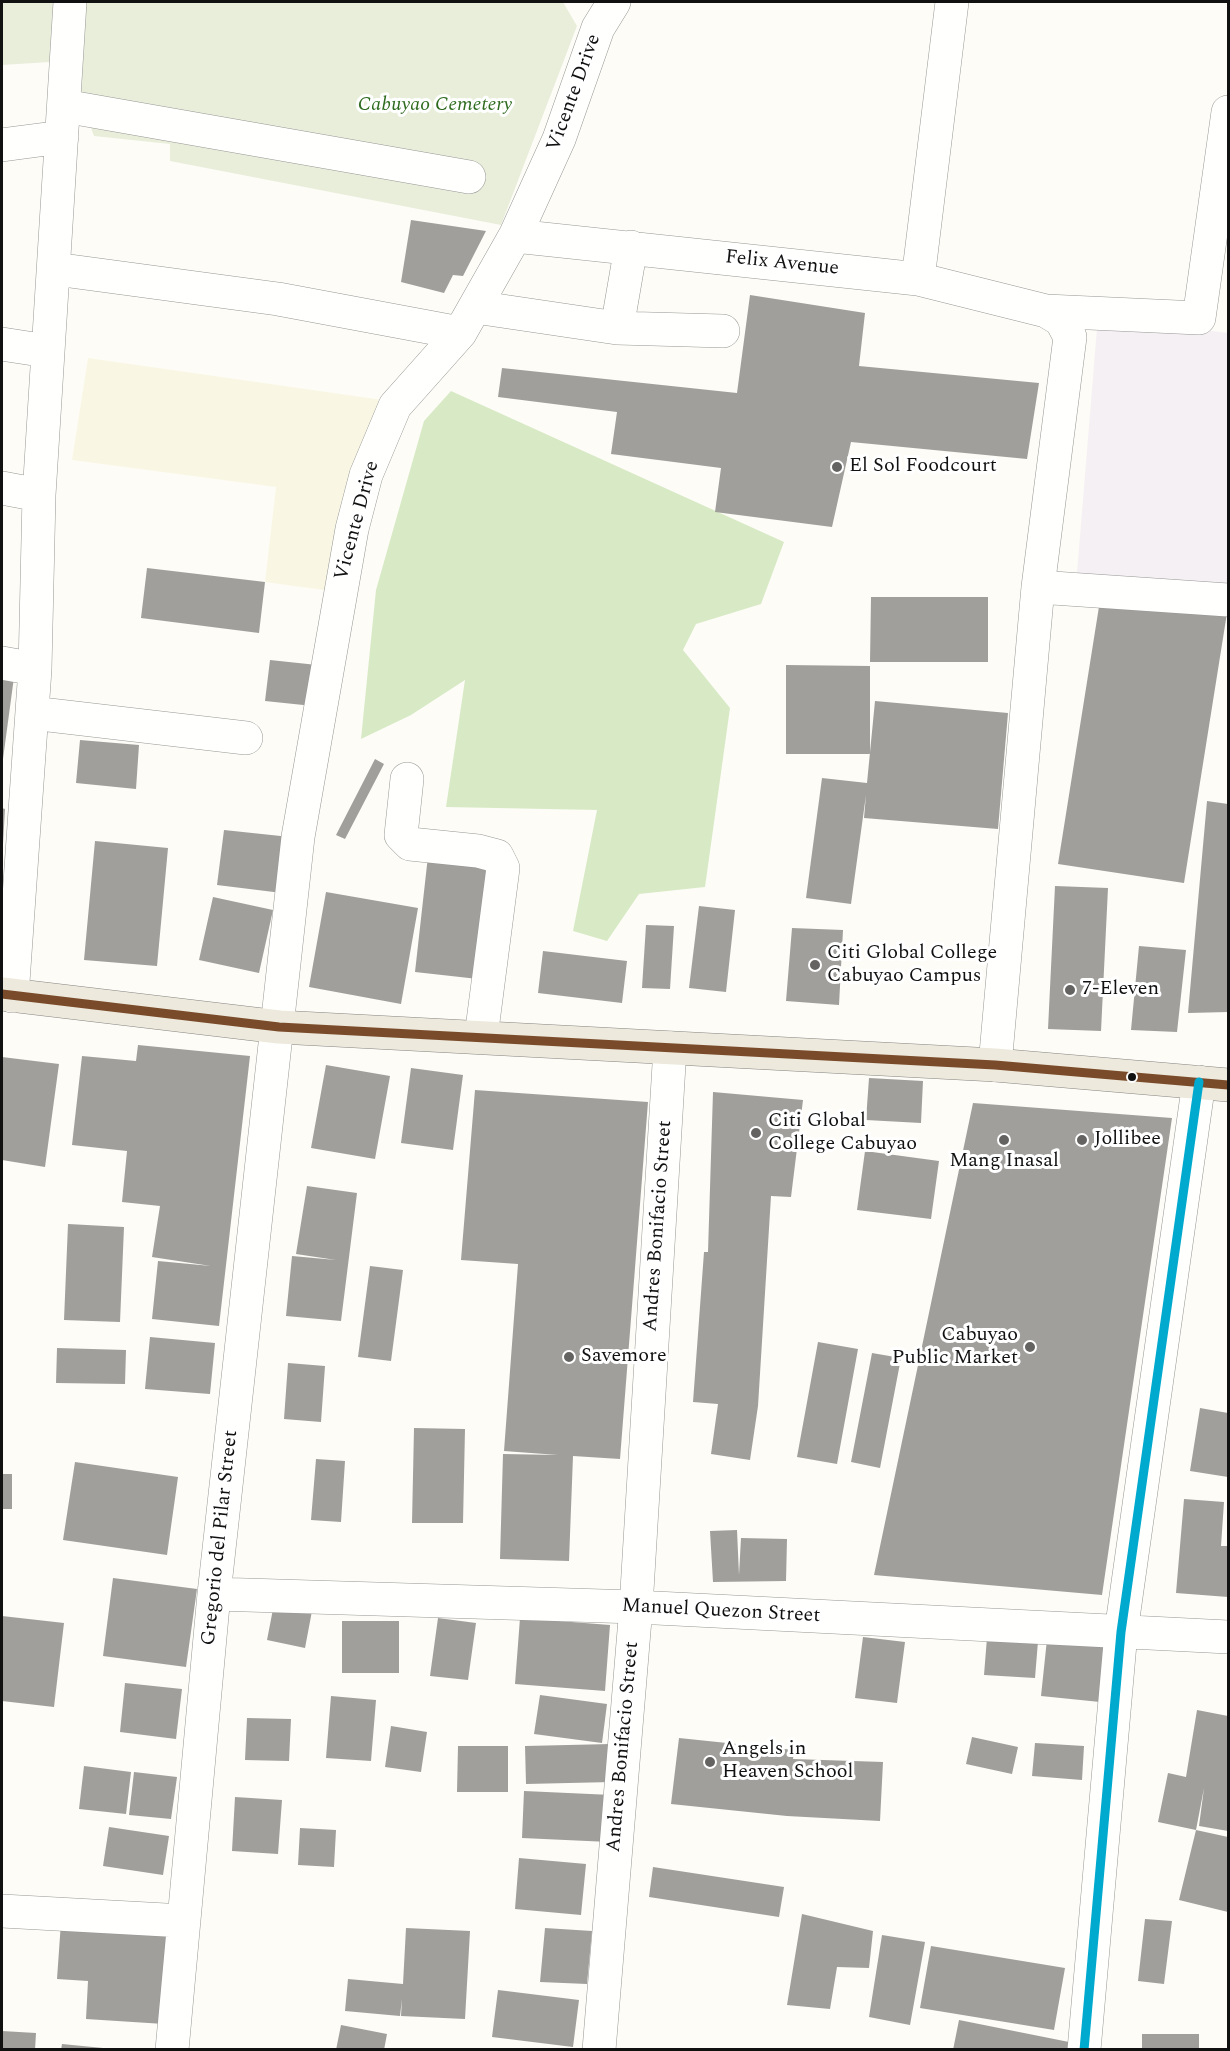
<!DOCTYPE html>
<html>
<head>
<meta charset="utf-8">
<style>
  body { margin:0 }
  #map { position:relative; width:1230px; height:2051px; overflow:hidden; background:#fdfcf7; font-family:Spectral,serif }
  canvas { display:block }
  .frame { position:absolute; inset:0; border:3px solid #111; pointer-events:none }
</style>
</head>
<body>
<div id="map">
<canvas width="1230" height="2051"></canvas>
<div class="frame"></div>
</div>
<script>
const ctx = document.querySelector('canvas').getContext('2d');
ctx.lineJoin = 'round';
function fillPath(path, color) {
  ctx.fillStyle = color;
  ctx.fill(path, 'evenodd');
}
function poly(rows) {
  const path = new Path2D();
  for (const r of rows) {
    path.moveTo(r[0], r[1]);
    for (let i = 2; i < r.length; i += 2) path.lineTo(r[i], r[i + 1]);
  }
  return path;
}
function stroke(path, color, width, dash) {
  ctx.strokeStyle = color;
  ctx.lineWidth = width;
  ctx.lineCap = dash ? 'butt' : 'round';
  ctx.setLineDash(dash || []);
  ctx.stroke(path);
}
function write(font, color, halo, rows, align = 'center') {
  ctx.font = font + ' Spectral,serif';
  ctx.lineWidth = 6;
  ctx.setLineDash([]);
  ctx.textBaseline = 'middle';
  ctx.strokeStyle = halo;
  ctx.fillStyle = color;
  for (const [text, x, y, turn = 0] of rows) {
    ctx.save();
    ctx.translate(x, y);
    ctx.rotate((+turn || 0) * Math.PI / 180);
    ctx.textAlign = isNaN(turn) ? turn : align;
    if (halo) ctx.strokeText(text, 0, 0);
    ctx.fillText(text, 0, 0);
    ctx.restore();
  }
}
const industrial = poly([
  [1098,316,1228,333,1228,598,1076,585]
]);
const farmland = poly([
  [88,358,383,400,338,592,265,582,276,487,72,460]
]);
const forest = poly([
  [451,391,784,542,761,604,696,624,683,650,730,708,705,887,639,894,607,941,573,931,597,810,446,807,465,680,411,715,361,739,376,590,424,421]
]);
const cemetery = poly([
  [2,2,563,2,577,26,501,225,170,161,170,144,94,136,66,61,2,65]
]);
const building = poly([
  [411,220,486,231,463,276,453,275,444,293,401,282],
  [750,295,865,313,859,366,1039,383,1027,459,851,442,832,527,715,512,721,468,611,454,617,412,498,397,502,368,737,393],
  [147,568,265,582,259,633,141,618],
  [1101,594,1227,613,1184,883,1058,864],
  [871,597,988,597,988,662,870,662],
  [270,660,317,665,313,706,265,701],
  [786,665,870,666,870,754,786,754],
  [2,676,14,677,3,759,2,759],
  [875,701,1008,713,998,829,864,818,866,795,851,904,806,898,822,778,867,783],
  [80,740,139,745,136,789,76,783],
  [375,759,384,764,345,839,336,835],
  [1207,801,1228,804,1228,1012,1188,1013],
  [2,808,5,809,3,844,2,844],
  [224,830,290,837,282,893,217,885],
  [95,841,168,848,157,966,84,960],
  [428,856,491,863,478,979,415,972],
  [1055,886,1108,888,1101,1031,1048,1029],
  [326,892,418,908,401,1004,309,987],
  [213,897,273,910,259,973,199,960],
  [699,906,735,910,726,992,689,988],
  [646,925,674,926,670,989,642,988],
  [792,928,843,930,839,1005,786,1001],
  [1139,946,1186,950,1177,1032,1131,1030],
  [543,951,627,961,622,1003,538,993],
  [138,1045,250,1056,219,1326,152,1319,158,1261,211,1266,152,1257,160,1206,122,1202,127,1151,72,1145,82,1056,136,1061],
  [2,1057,59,1064,45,1167,2,1160],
  [326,1065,390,1076,375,1159,311,1148],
  [411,1068,463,1075,453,1150,401,1143],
  [869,1078,923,1081,921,1123,866,1120],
  [475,1090,648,1102,620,1459,573,1456,569,1561,500,1559,503,1454,558,1455,504,1451,518,1264,461,1260],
  [713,1092,803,1100,791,1197,771,1196,758,1406,750,1460,711,1454,718,1404,693,1402,704,1252,708,1252],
  [973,1103,1172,1118,1102,1595,874,1575],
  [865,1151,939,1161,931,1219,857,1210],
  [307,1186,357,1193,341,1321,286,1316,292,1256,336,1260,296,1254],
  [68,1224,124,1227,120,1322,64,1320],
  [370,1266,403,1270,391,1361,358,1357],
  [150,1337,215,1343,210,1394,145,1389],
  [818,1342,858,1349,837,1464,797,1457],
  [57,1348,126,1350,125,1384,56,1383],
  [872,1353,901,1358,880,1468,851,1462],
  [288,1363,325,1366,321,1422,284,1419],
  [1200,1408,1228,1413,1228,1477,1190,1471],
  [414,1428,465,1429,463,1523,412,1523],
  [316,1459,345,1461,341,1522,311,1520],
  [75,1462,178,1477,167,1555,63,1540],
  [2,1474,12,1474,12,1509,2,1509],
  [1184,1499,1224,1502,1221,1546,1228,1546,1228,1597,1176,1593],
  [737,1530,739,1575,741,1538,787,1539,786,1581,713,1582,710,1531],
  [113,1578,197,1589,186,1667,103,1656],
  [274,1604,312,1611,305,1648,267,1640],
  [2,1616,64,1623,54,1707,2,1701],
  [438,1618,476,1623,468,1680,430,1676],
  [520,1618,610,1625,605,1691,515,1684],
  [342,1621,399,1621,399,1673,342,1673],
  [988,1625,1039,1629,1035,1678,984,1675],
  [1048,1630,1117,1638,1110,1703,1041,1696],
  [863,1637,905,1642,897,1703,855,1698],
  [125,1683,182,1689,176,1739,120,1732],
  [540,1695,607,1704,602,1743,534,1734],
  [331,1696,376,1700,371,1761,326,1758],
  [1197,1710,1228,1716,1228,1831,1199,1826,1204,1788,1196,1830,1158,1822,1168,1773,1186,1777],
  [247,1718,291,1719,289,1761,245,1760],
  [391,1726,427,1732,421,1772,385,1767],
  [972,1737,1018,1747,1012,1774,966,1764],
  [679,1738,794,1750,793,1759,883,1762,880,1821,787,1816,671,1804],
  [1035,1743,1084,1746,1082,1780,1032,1776],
  [611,1744,612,1782,526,1784,525,1746],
  [458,1746,508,1746,508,1792,457,1792],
  [84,1766,131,1772,126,1814,79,1809],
  [134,1772,177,1777,171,1819,129,1815],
  [524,1791,612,1795,609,1842,522,1838],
  [235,1797,282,1800,278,1854,232,1851],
  [109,1827,169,1836,163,1875,103,1866],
  [300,1828,336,1830,334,1867,298,1865],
  [1196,1830,1228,1837,1228,1912,1179,1900],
  [519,1858,586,1864,581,1915,515,1909],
  [653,1867,784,1887,779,1917,649,1897],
  [802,1914,873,1931,869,1968,837,1967,830,2009,787,2005],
  [1145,1919,1172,1921,1164,1984,1138,1981],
  [61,1922,171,1929,164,2024,86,2019,88,1981,57,1979],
  [406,1928,470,1931,465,2019,401,2016,402,1999,400,2016,345,2011,348,1979,403,1984],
  [545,1928,592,1931,587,1984,540,1982],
  [882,1935,925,1942,910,2025,869,2017],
  [931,1946,1065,1968,1054,2030,920,2008],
  [498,1990,579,2000,573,2047,492,2037],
  [959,2020,1069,2042,1067,2050,953,2050],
  [341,2025,387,2034,384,2050,336,2050],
  [2,2031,36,2033,35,2050,2,2050],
  [1142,2034,1199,2034,1199,2050,1142,2050],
  [62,2044,103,2048,103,2050,61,2050]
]);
const minor = poly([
  [64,106,469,177],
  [2,145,62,137],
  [515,236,918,279,1046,311,1199,318,1228,112],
  [55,269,278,299,460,333],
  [918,279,952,2],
  [475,307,617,328,723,331],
  [617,328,631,247],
  [2,344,47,351],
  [2,488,39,495],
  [1038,587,1228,600],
  [2,663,35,669],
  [32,713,246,738],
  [407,779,401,835,410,844,478,851,497,856,503,868,481,1037],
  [12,996,35,669,39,495,70,2],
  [995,1065,1038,587,1070,337,1061,320,1046,311],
  [214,1594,636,1607,1228,1637],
  [2,1911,184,1921],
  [172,2050,214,1594,298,837,352,529,366,475,395,406,460,333,515,236,559,139,598,28,614,2],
  [599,2050,636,1607,670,1048],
  [1084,2050,1121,1632,1199,1082]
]);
const major = poly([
  [2,994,279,1027,995,1065,1228,1085]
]);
const bus1 = poly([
  [2,994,279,1027,995,1065,1228,1085]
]);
const bus2 = poly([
  [1084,2050,1121,1632,1199,1082]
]);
const markers = [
  [837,467,6,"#646362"],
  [815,965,6,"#646362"],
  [1070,990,6,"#646362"],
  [1132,1077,5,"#111"],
  [756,1133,6,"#646362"],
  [1004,1140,6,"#646362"],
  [1082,1140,6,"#646362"],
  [1030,1347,6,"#646362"],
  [569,1357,6,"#646362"],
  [710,1762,6,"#646362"]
];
const streetNames = [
  ["Vicente Drive",575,93,-70],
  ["Felix Avenue",782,264,6],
  ["Vicente Drive",358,521,-75],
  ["Andres Bonifacio Street",659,1226,-86],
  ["Gregorio del Pilar Street",221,1538,-84],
  ["Manuel Quezon Street",721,1612,3],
  ["Andres Bonifacio Street",624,1747,-85]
];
const parkNames = [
  ["Cabuyao Cemetery",435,106]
];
const poiNames = [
  ["El Sol Foodcourt",849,467],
  ["Citi Global College",827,954],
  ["Cabuyao Campus",827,977],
  ["7-Eleven",1082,990],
  ["Citi Global",768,1122],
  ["College Cabuyao",768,1145],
  ["Jollibee",1094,1140],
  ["Mang Inasal",1004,1162,"center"],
  ["Cabuyao",1018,1336,"right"],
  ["Public Market",1018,1359,"right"],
  ["Savemore",581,1357],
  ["Angels in",722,1750],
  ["Heaven School",722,1773]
];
fillPath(industrial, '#f5f0f3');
fillPath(farmland, '#f9f7e4');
fillPath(forest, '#d8eac5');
fillPath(cemetery, '#e9eedb');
fillPath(building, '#a19f9c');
stroke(minor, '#979795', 34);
stroke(major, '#858482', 34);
stroke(minor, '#fffffe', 33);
stroke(major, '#ede9dc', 33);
stroke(bus1, '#7a4b2a', 9);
stroke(bus2, '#00a9ce', 9);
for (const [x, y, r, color] of markers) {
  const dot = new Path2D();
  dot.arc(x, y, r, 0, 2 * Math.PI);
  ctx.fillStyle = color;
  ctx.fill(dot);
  stroke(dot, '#fff', 2);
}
write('20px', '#111', '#fff', streetNames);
write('italic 20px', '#2f6b1f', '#fff', parkNames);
write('20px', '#111', '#fff', poiNames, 'left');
</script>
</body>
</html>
